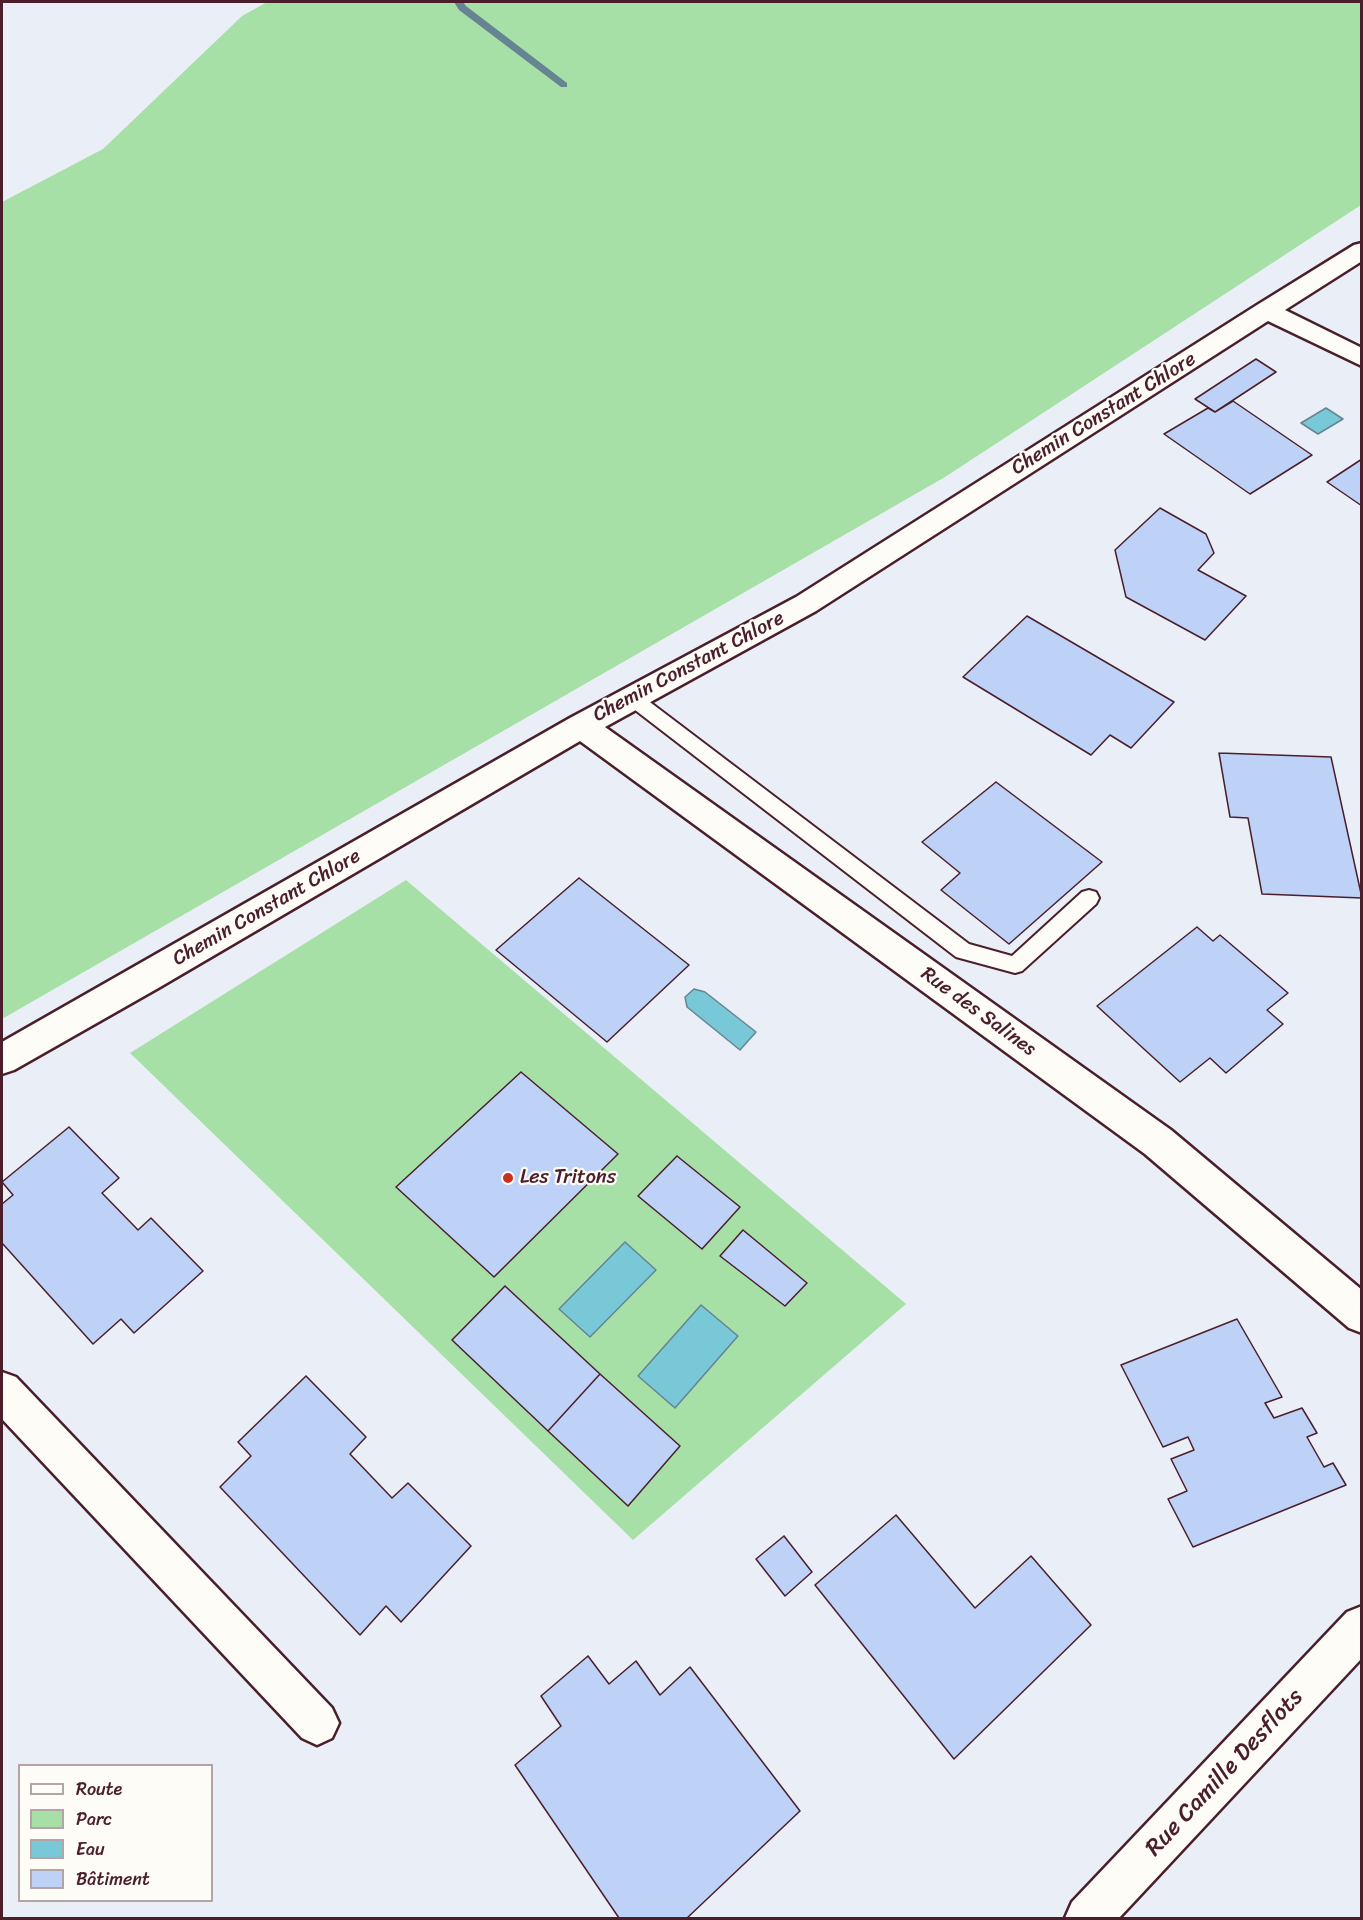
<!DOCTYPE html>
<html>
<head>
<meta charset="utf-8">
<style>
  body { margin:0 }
  #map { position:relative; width:1363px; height:1920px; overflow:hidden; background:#eaeff7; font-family:Sriracha,sans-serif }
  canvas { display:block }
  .frame { position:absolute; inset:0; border:3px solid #4a1f2b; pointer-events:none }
  .legend { position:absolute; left:18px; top:1764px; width:195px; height:138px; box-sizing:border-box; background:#fdfcf7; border:2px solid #b5a4a5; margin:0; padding:8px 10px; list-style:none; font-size:18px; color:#4a1f2b }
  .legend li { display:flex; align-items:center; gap:12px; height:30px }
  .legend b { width:30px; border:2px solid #b5a4a5 }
</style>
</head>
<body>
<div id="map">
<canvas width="1363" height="1920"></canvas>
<div class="frame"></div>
<ul class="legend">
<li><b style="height:8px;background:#fdfcf7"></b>Route</li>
<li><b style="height:16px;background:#a6e0a6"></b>Parc</li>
<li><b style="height:16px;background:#79c8d7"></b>Eau</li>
<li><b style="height:16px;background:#bed2f7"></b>Bâtiment</li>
</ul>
</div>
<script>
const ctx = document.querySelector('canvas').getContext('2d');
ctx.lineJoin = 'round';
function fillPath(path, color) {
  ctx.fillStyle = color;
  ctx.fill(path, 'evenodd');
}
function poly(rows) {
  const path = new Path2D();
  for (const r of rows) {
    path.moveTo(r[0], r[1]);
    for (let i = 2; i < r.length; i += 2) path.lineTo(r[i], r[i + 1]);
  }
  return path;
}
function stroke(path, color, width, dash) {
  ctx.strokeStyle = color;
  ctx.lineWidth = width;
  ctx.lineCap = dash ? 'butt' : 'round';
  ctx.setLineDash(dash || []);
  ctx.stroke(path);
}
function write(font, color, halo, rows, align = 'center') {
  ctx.font = font + ' Sriracha,sans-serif';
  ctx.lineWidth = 4.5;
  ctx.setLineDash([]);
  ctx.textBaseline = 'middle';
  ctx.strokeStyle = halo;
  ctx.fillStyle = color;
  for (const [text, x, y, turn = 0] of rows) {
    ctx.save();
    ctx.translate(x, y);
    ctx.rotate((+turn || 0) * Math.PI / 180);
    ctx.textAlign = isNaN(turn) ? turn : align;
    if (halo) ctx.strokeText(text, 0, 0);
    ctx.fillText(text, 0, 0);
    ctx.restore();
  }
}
const green = poly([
  [267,2,1361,2,1361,205,945,477,2,1019,2,202,103,149,242,16],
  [406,880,906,1304,633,1540,130,1053]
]);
const water = poly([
  [1326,408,1343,419,1318,434,1301,423,1326,408],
  [694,989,705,992,756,1032,740,1050,687,1007,685,997,694,989],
  [625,1242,656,1270,590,1337,559,1309,625,1242],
  [701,1305,738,1336,675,1408,638,1376,701,1305]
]);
const stream = poly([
  [454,2,463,2,466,6,567,83,567,87,561,87,459,10,454,2]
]);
const building = poly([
  [1256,359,1276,372,1215,412,1195,399,1256,359],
  [1233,401,1312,455,1250,494,1164,434,1208,408,1215,412,1233,401],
  [1362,459,1362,506,1327,482,1362,459],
  [1160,508,1206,534,1214,553,1198,570,1246,596,1205,640,1126,597,1115,550,1160,508],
  [1027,616,1174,702,1131,748,1110,735,1091,755,963,677,1027,616],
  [1219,753,1331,757,1362,898,1262,894,1248,818,1230,817,1219,753],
  [996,782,1102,862,1009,944,941,890,960,873,922,842,996,782],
  [579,878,689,965,607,1042,496,950,579,878],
  [1197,927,1213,941,1220,935,1288,993,1267,1010,1283,1024,1226,1073,1210,1058,1180,1082,1097,1006,1197,927],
  [521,1072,618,1154,494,1277,396,1187,521,1072],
  [69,1127,119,1178,102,1193,138,1230,151,1218,203,1271,134,1333,121,1319,93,1344,2,1243,2,1204,13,1195,2,1182,69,1127],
  [677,1156,740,1207,702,1249,638,1196,677,1156],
  [743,1230,807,1283,785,1306,720,1256,743,1230],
  [505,1286,600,1374,548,1431,452,1340,505,1286],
  [1237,1319,1282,1397,1265,1403,1274,1418,1302,1408,1317,1433,1307,1437,1324,1467,1333,1463,1346,1485,1193,1547,1168,1499,1187,1491,1171,1459,1194,1450,1188,1437,1163,1447,1121,1365,1237,1319],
  [600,1374,680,1446,628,1506,548,1431,600,1374],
  [306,1376,366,1437,350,1454,392,1498,408,1483,471,1546,401,1622,386,1606,360,1635,220,1487,251,1456,238,1442,306,1376],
  [896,1515,975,1608,1031,1556,1091,1625,954,1759,815,1585,896,1515],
  [784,1536,812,1572,785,1596,756,1559,784,1536],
  [588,1656,609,1684,636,1661,660,1695,690,1667,800,1811,687,1918,619,1918,515,1765,561,1726,541,1696,588,1656]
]);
const service = poly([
  [632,691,638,693,969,944,1012,956,1082,892,1089,890,1096,892,1099,898,1096,904,1022,971,1015,973,956,957,626,703,623,698,626,693,632,691]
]);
const minor = poly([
  [1362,243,1362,261,1285,310,1362,348,1362,366,1268,321,816,611,605,727,1171,1130,1362,1290,1362,1333,1349,1328,1145,1154,580,741,160,987,14,1070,2,1074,2,1042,570,718,796,597,1257,305,1354,245,1362,243],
  [2,1372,16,1377,332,1708,339,1723,332,1738,317,1745,302,1738,2,1419,2,1372],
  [1362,1606,1362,1658,1119,1918,1065,1918,1072,1902,1347,1612,1362,1606]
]);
const markers = [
  [508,1178,6,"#c8321e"]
];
const streetNames = [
  ["Chemin Constant Chlore",1104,414,-32],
  ["Chemin Constant Chlore",689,667,-28],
  ["Chemin Constant Chlore",267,908,-30],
  ["Rue des Salines",978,1012,36]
];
const poiNames = [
  ["Les Tritons",520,1178]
];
const nearStreetnames = [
  ["Rue Camille Desflots",1225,1773,-47]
];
fillPath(green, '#a6e0a6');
fillPath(water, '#79c8d7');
stroke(water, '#668492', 1.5);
fillPath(stream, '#668492');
fillPath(building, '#bed2f7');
stroke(building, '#4a1f2b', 1.5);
stroke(service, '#4a1f2b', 4);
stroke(minor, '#4a1f2b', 5);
fillPath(service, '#fdfcf7');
fillPath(minor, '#fdfcf7');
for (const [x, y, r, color] of markers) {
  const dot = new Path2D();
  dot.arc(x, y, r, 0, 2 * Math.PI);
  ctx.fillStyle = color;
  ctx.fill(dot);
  stroke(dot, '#fdfcf7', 2);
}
write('20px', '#4a1f2b', '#fdfcf7', streetNames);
write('20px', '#4a1f2b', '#fdfcf7', poiNames, 'left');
write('24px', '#4a1f2b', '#fdfcf7', nearStreetnames);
</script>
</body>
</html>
